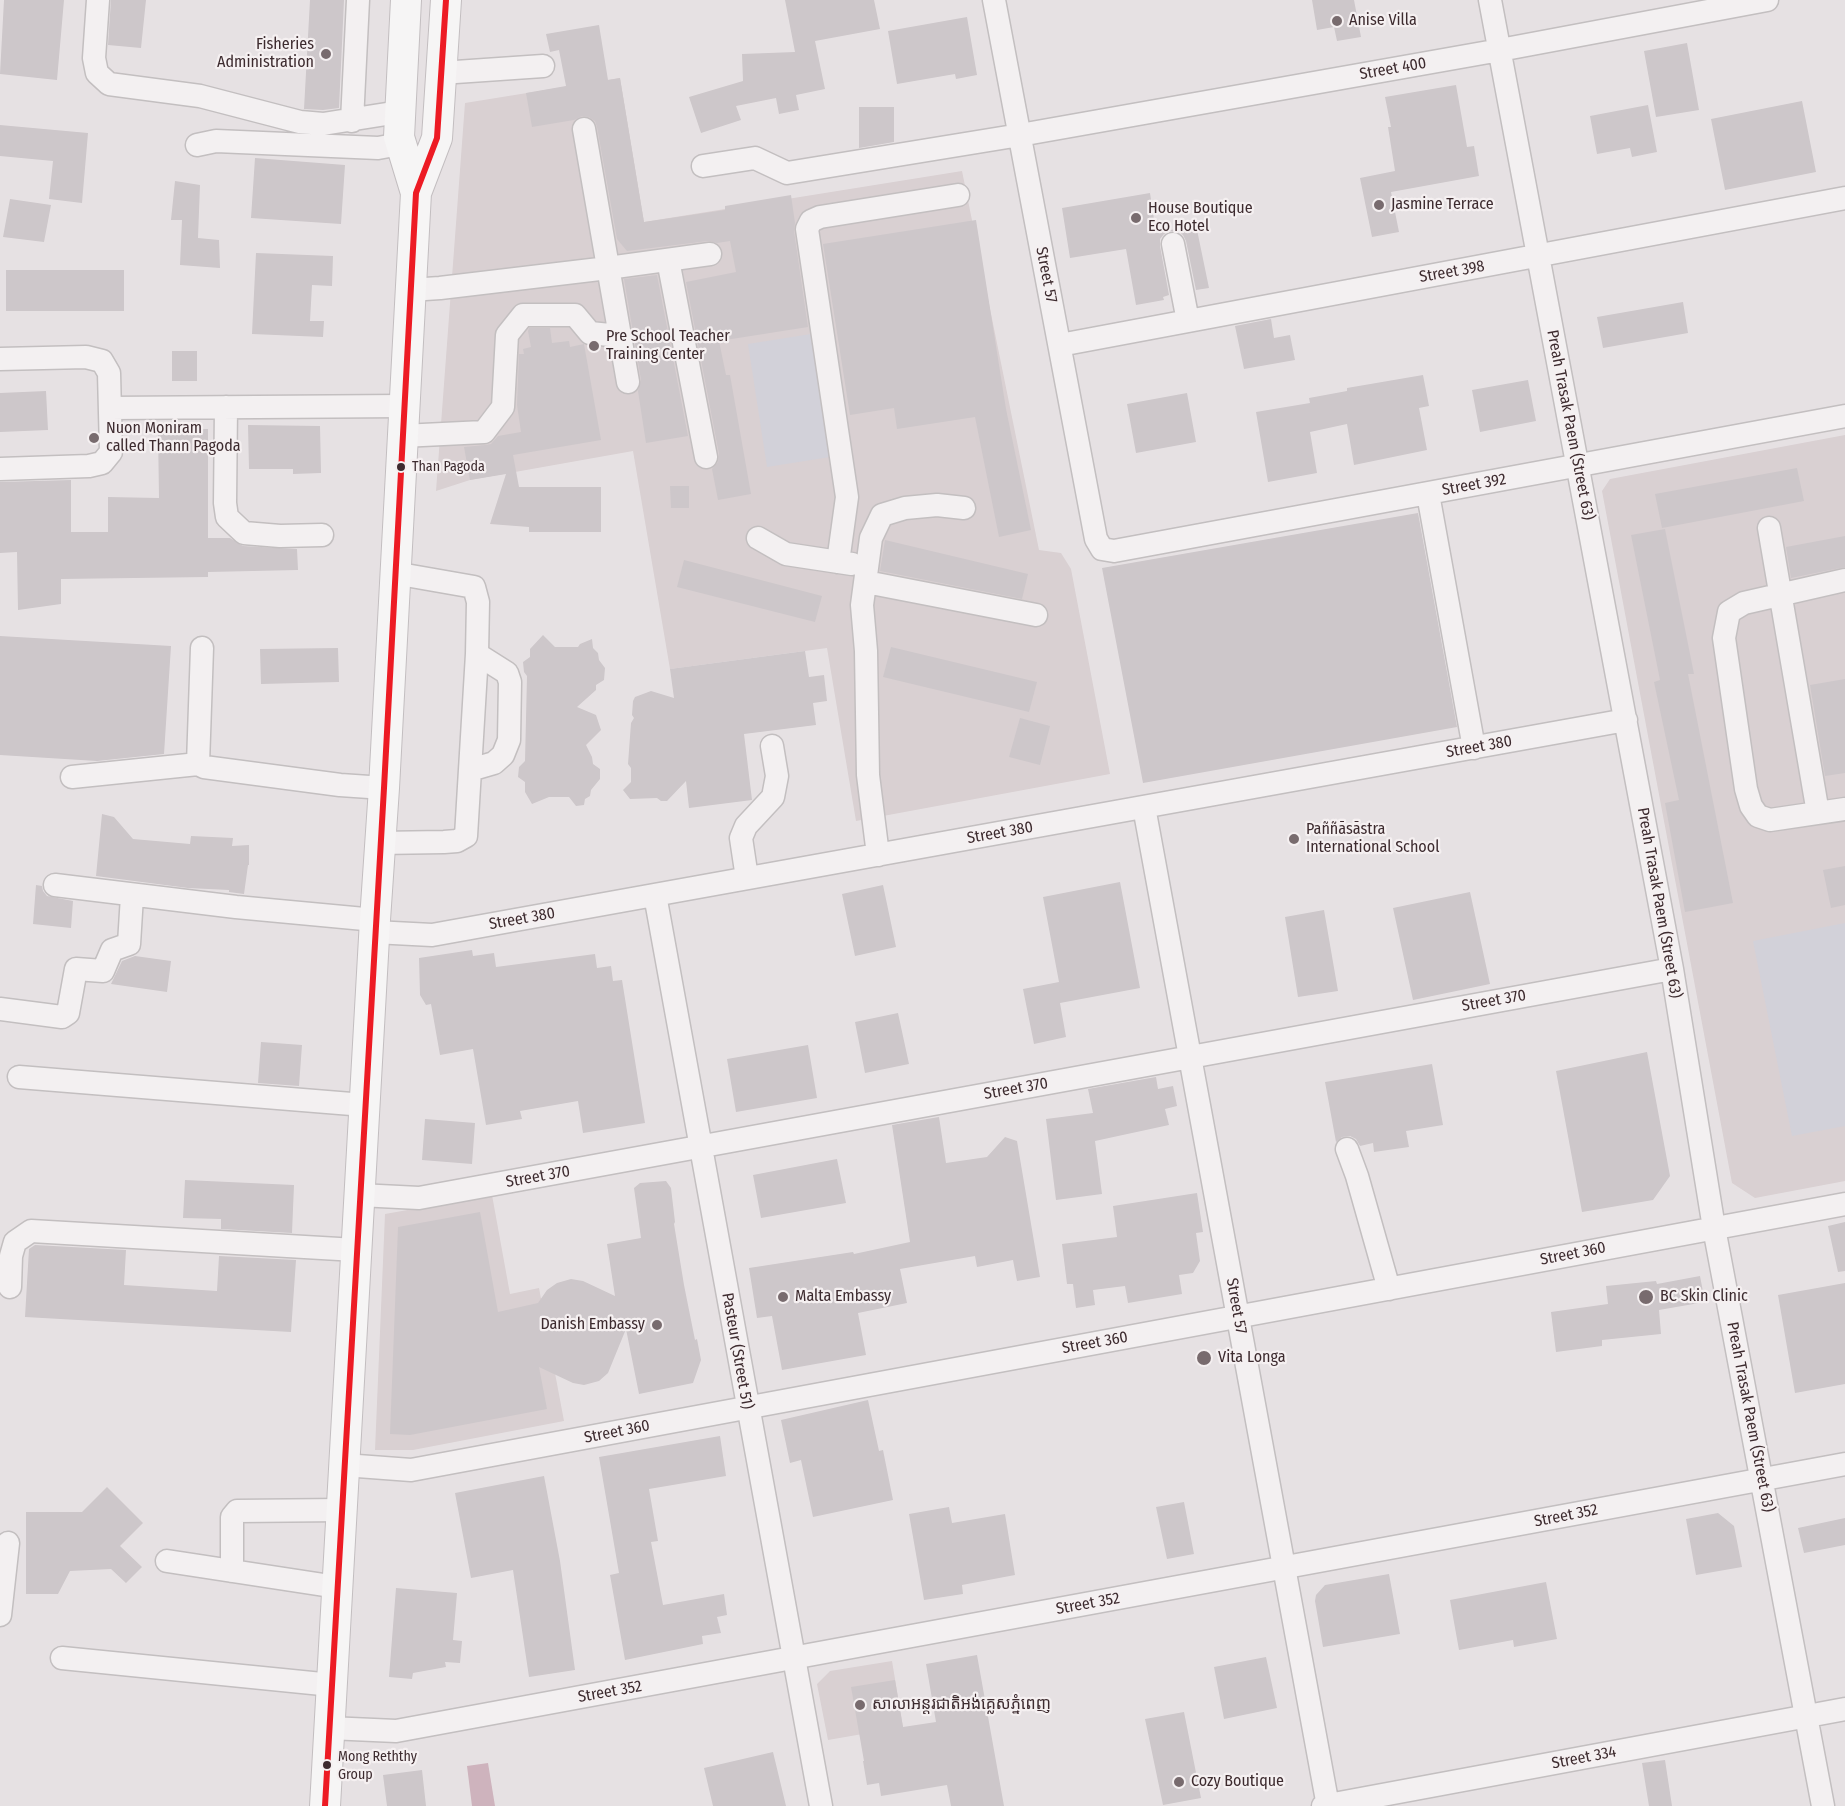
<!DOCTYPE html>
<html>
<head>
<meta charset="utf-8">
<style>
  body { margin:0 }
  canvas { display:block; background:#e6e1e3 }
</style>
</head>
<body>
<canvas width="1845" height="1806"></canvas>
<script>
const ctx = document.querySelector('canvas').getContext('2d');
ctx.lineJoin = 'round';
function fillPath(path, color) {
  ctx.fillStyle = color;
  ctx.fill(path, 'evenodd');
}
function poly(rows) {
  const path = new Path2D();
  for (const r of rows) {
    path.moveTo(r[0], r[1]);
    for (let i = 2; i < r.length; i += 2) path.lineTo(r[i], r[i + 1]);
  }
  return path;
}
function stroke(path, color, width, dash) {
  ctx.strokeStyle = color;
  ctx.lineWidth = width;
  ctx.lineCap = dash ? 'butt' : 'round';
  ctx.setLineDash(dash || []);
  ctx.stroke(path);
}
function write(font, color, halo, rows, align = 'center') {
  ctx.font = font + ' "Fira Sans Condensed","Noto Sans Khmer",sans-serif';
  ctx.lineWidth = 4.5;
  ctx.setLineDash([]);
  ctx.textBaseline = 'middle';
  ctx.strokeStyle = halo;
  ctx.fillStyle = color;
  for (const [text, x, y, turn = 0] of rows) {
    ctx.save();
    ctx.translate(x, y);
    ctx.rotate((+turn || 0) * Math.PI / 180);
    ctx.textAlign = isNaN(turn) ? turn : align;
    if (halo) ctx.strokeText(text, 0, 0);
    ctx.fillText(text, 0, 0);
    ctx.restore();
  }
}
const built = poly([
  [620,78,644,222,962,171,1039,550,1061,553,1071,569,1110,774,856,821,827,648,670,669,633,451,470,480,436,491,465,103],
  [1845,435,1845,1181,1755,1198,1732,1183,1602,491,1610,479],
  [492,1195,510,1294,539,1288,564,1421,413,1450,375,1450,385,1214],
  [892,1661,903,1727,828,1740,817,1684,830,1671]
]);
const green = poly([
  [811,334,830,457,767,467,748,344],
  [1845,923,1845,1126,1792,1136,1753,941]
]);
const water = poly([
  [488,1763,495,1806,472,1806,467,1766]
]);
const building = poly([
  [4,0,64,0,57,80,0,74],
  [111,0,146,0,141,48,108,45],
  [310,0,344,0,339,108,323,110,304,109],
  [785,0,874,0,880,29,815,41,825,89,796,95,799,110,779,114,776,98,736,106,741,120,701,133,689,97,743,81,742,54,795,52],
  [1312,0,1354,0,1361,37,1337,41,1334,27,1317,30],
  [967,17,977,75,956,79,955,74,897,84,888,31],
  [599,25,608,80,620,78,644,222,725,210,725,206,791,195,795,223,794,231,808,327,719,341,726,375,730,375,751,494,718,500,712,469,718,462,719,454,686,282,736,272,730,241,717,243,708,241,627,251,617,239,597,127,595,121,589,117,582,116,574,120,532,127,526,93,566,86,559,50,550,52,546,34],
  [1687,43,1699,110,1656,117,1644,51],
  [1456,85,1467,147,1474,146,1479,176,1391,192,1399,232,1372,237,1360,178,1395,171,1388,127,1391,127,1385,97],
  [1802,101,1816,172,1725,190,1711,119],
  [1648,105,1657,152,1632,157,1630,148,1597,154,1590,116],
  [859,107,894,107,894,142,859,148],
  [0,125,88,133,82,203,49,199,53,161,0,156],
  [255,158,345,165,341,224,251,218],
  [175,181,200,185,198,238,219,240,220,268,180,265,182,220,171,220],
  [1150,193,1156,233,1196,225,1209,288,1196,290,1186,241,1183,235,1178,231,1170,231,1164,234,1160,239,1160,246,1169,295,1163,297,1164,300,1136,305,1126,249,1070,258,1062,208],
  [10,199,51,205,44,242,3,237],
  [976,220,1006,409,1031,530,999,537,975,417,897,429,894,408,850,415,823,244],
  [256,253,333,256,332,286,312,285,310,321,324,321,323,337,252,334],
  [6,270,124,270,124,311,6,311],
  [657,275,688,436,646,443,638,391,641,380,624,279],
  [1683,302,1688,333,1603,348,1597,317],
  [1271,319,1274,338,1290,335,1295,360,1244,369,1235,326],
  [529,328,550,328,552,343,569,341,570,347,584,344,601,440,513,455,519,487,601,487,601,532,529,532,529,527,490,524,506,474,470,480,464,447,485,445,491,444,498,436,521,432,517,405,519,354,524,354,523,349,531,347,528,331],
  [172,351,197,351,197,381,172,381],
  [1423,375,1429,406,1419,408,1427,450,1354,465,1347,424,1310,432,1317,473,1268,482,1256,412,1310,403,1309,398,1347,391,1347,388],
  [1528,380,1536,421,1480,432,1472,390],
  [46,391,48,430,0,432,0,393],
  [1187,393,1196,442,1136,453,1127,404],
  [248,425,320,426,321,473,293,474,293,469,249,469],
  [208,429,208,538,230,538,243,546,297,549,298,570,208,572,208,577,61,579,61,604,18,610,17,552,0,553,0,482,71,480,71,532,108,532,108,497,159,498,158,430],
  [1797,468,1804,501,1662,528,1655,494],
  [670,486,689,486,689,508,671,508],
  [1418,513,1457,727,1143,783,1102,568],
  [1665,529,1694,674,1688,674,1733,903,1685,912,1665,803,1679,800,1654,682,1660,680,1631,535],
  [1845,536,1845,567,1791,578,1786,547],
  [885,540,1028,574,1022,599,880,571],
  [684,560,822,596,815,622,677,587],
  [543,635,555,647,578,647,580,644,592,639,593,648,598,653,599,660,605,668,604,680,596,685,596,690,577,707,596,715,601,730,586,745,592,757,593,764,600,769,600,779,591,790,590,796,585,799,584,805,576,806,569,797,549,797,532,804,525,792,525,782,518,777,519,767,525,761,527,676,524,672,523,662,530,657,530,649],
  [0,636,171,646,164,754,97,761,0,755],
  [891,647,1037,682,1029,712,883,677],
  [338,648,339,682,261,684,260,649],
  [805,651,809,677,824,675,827,701,813,703,816,725,744,734,752,800,689,808,686,781,667,801,661,801,657,798,630,799,623,790,631,782,631,768,628,764,631,723,634,718,632,715,633,701,635,697,651,691,674,698,670,669],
  [1845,679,1845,773,1825,776,1810,685],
  [1020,718,1050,726,1040,765,1009,757],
  [102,814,114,817,133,839,190,844,191,836,233,838,232,846,249,845,249,865,248,865,244,894,229,892,229,890,188,888,96,876],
  [1845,866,1845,905,1831,908,1823,870],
  [1120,882,1140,988,1060,1003,1066,1037,1034,1044,1023,989,1059,982,1043,897],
  [36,885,42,886,43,891,47,896,73,901,71,928,33,924],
  [883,885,896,947,855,956,842,894],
  [1470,892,1490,984,1413,1000,1393,908],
  [1324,910,1338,991,1298,997,1285,917],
  [472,950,473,956,494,953,496,967,595,954,597,968,611,966,613,981,622,980,645,1123,583,1133,578,1101,520,1111,522,1119,486,1125,473,1049,440,1055,431,1004,426,1005,420,995,419,958],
  [135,956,171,961,167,992,111,984,122,961],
  [898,1013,909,1064,865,1073,855,1022],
  [261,1042,302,1045,299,1086,258,1083],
  [808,1045,817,1098,736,1112,727,1059],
  [1647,1052,1670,1176,1653,1200,1582,1212,1556,1071],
  [1432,1064,1443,1125,1406,1131,1409,1147,1374,1152,1373,1143,1360,1146,1356,1139,1350,1136,1342,1137,1336,1142,1325,1082],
  [1156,1077,1158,1089,1173,1086,1177,1106,1165,1109,1169,1125,1095,1141,1102,1194,1056,1200,1046,1119,1093,1113,1088,1089],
  [939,1117,946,1163,987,1157,1005,1137,1017,1141,1040,1277,1017,1281,1013,1260,977,1267,975,1256,900,1269,907,1303,858,1313,866,1355,782,1370,772,1316,757,1318,749,1268,853,1252,854,1254,910,1242,892,1125],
  [425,1119,475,1123,472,1164,422,1160],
  [837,1159,846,1203,761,1218,753,1175],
  [185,1180,294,1185,292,1233,221,1229,221,1219,183,1218],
  [666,1181,671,1188,675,1222,674,1224,684,1285,695,1340,697,1339,701,1360,693,1383,639,1394,626,1329,608,1373,599,1381,584,1385,573,1383,539,1367,547,1409,410,1435,390,1434,398,1227,480,1212,498,1312,538,1303,547,1290,557,1283,571,1279,583,1281,615,1296,607,1244,641,1238,634,1188,640,1183],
  [1197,1193,1203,1232,1196,1233,1200,1261,1193,1273,1179,1275,1182,1294,1128,1303,1125,1286,1093,1290,1095,1305,1076,1308,1073,1284,1067,1284,1062,1244,1117,1237,1113,1206],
  [1845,1222,1845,1271,1838,1272,1828,1226],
  [35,1245,126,1250,124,1285,217,1291,219,1256,296,1260,291,1332,25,1317,29,1249],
  [1700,1276,1705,1302,1659,1310,1661,1334,1602,1340,1602,1346,1556,1352,1551,1312,1608,1304,1606,1286,1656,1281,1657,1284],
  [1845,1283,1845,1384,1795,1393,1778,1295],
  [868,1400,879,1451,883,1450,893,1500,813,1517,801,1460,790,1463,781,1420],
  [720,1436,726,1476,649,1489,658,1541,651,1542,663,1605,724,1594,727,1615,717,1617,721,1633,702,1636,703,1644,625,1660,610,1575,619,1573,599,1457],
  [544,1476,560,1561,575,1670,529,1677,513,1570,471,1578,455,1493],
  [107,1487,143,1523,120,1546,142,1567,126,1583,111,1569,70,1571,58,1594,26,1594,26,1512,82,1512],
  [1184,1502,1194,1554,1167,1559,1156,1507],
  [949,1507,952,1523,1005,1514,1015,1575,962,1585,963,1594,924,1600,909,1514],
  [1718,1513,1734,1526,1742,1567,1696,1575,1686,1519],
  [1845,1518,1845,1545,1804,1553,1798,1528],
  [1389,1574,1400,1634,1323,1647,1315,1601,1316,1595,1325,1585],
  [1546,1582,1557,1639,1514,1647,1513,1640,1459,1650,1450,1600],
  [396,1588,457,1593,453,1640,462,1641,460,1663,445,1662,446,1667,413,1673,412,1679,389,1677],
  [977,1655,1004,1806,951,1806,947,1785,881,1796,879,1783,867,1785,863,1761,864,1761,851,1687,895,1680,903,1727,936,1722,926,1664],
  [1266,1657,1277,1708,1224,1719,1214,1667],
  [1184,1712,1201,1798,1163,1805,1145,1719],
  [773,1752,786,1806,713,1806,704,1768],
  [1665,1760,1672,1806,1649,1806,1642,1763],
  [422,1770,426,1806,387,1806,383,1775]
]);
const minor = poly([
  [98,0,94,58,97,73,109,84,200,96,300,122,323,124,399,112],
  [994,0,1096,539,1102,549,1114,551,1845,416],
  [1490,0,1672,969,1714,1228,1823,1806],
  [441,73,543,66],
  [352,121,358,0],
  [584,129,628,382],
  [197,145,216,141,378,148,400,144],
  [703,166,755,158,787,173,1020,135,1500,50,1767,0],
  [1173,244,1188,321],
  [668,260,706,457],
  [410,290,440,288,608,268,710,254],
  [1060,345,1845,198],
  [0,359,86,357,102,361,109,373,111,452,102,463,89,466,0,469],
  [226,407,225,503,227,517,244,533,280,536,322,535],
  [110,408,404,406],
  [402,436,484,432,503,407,507,335,523,315,575,315,590,333,620,336],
  [1428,494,1474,748],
  [1769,528,1818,813],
  [758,538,786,554,852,564],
  [838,562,847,497,807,229,811,221,820,217,958,195],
  [1845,580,1744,603,1729,612,1724,638,1746,789,1751,806,1758,816,1770,820,1845,809],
  [866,582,1036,615],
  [202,648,198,764,204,767,340,785,384,788],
  [470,770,494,763,503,755,509,740,510,682,507,673,477,654],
  [72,777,198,764],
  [1144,807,1328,1806],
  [379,843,444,842,457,841,466,836,477,654,478,602,474,587,394,573],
  [878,855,868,775,866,651,862,605,871,538,882,515,905,508,937,505,964,508],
  [747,878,741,838,746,826,773,797,777,776,772,746],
  [55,885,236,907,375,920],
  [655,895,821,1806],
  [374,932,432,935,1626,720],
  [0,1009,62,1017,68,1013,76,969,103,971,112,950,129,944,132,896],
  [19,1077,364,1105],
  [1347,1149,1357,1176,1389,1289],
  [359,1195,419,1198,1672,969],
  [10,1287,11,1256,15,1242,31,1231,356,1250],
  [344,1465,411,1470,1845,1204],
  [167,1561,337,1587],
  [232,1571,232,1517,237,1511,342,1510],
  [0,1615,8,1543],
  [62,1658,332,1685],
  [329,1728,396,1731,1845,1464],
  [1323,1806,1845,1709]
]);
const major = poly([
  [406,0,399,137,416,193],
  [325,1806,375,920,384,788,416,193,437,138,446,0]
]);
const bus1 = poly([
  [325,1806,384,788,416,193,437,138,446,0]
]);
const markers = [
  [1337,21,6,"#786b6e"],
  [326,54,6,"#786b6e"],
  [1379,205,6,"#786b6e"],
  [1136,218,6,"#786b6e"],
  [594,346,6,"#786b6e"],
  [94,438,6,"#786b6e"],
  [401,467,5,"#3d2b2f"],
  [1294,839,6,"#786b6e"],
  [783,1297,6,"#786b6e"],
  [1646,1297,8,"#786b6e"],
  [657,1325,6,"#786b6e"],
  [1204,1358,8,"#786b6e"],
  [860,1705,6,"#786b6e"],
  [327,1765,5,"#3d2b2f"],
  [1179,1782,6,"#786b6e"]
];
const busNames = [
  ["Than Pagoda",412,467],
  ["Mong Reththy",338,1757],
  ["Group",338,1775]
];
const poiNames = [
  ["Anise Villa",1349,21],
  ["Fisheries",314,45,"right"],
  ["Administration",314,63,"right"],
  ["Jasmine Terrace",1391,205],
  ["House Boutique",1148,209],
  ["Eco Hotel",1148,227],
  ["Pre School Teacher",606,337],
  ["Training Center",606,355],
  ["Nuon Moniram",106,429],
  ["called Thann Pagoda",106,447],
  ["Paññāsāstra",1306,830],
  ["International School",1306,848],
  ["Malta Embassy",795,1297],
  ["BC Skin Clinic",1660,1297],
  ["Danish Embassy",645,1325,"right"],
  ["Vita Longa",1218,1358],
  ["សាលាអន្តរជាតិអង់គ្លេសភ្នំពេញ",872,1705],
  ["Cozy Boutique",1191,1782]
];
const streetNames = [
  ["Street 400",1393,69,-10],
  ["Street 398",1452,272,-10],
  ["Street 57",1046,275,79],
  ["Preah Trasak Paem (Street 63)",1570,425,79],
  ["Street 392",1474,485,-10],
  ["Street 380",1479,747,-10],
  ["Street 380",1000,833,-10],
  ["Preah Trasak Paem (Street 63)",1659,903,80],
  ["Street 380",522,919,-10],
  ["Street 370",1494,1001,-10],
  ["Street 370",1016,1089,-10],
  ["Street 370",538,1177,-10],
  ["Street 360",1573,1254,-11],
  ["Street 57",1236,1306,80],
  ["Street 360",1095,1343,-10],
  ["Pasteur (Street 51)",737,1351,80],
  ["Preah Trasak Paem (Street 63)",1750,1417,79],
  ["Street 360",617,1432,-11],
  ["Street 352",1566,1516,-11],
  ["Street 352",1088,1604,-10],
  ["Street 352",610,1692,-10],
  ["Street 334",1584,1758,-11]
];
fillPath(built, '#d9d0d2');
fillPath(green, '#d2d1d9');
fillPath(water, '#ceb3bd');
fillPath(building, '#cdc7ca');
stroke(minor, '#c3bfc0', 25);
stroke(major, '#c3bec0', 32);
stroke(minor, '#f3f0f1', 22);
stroke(major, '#f6f5f5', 30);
stroke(bus1, '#ed1b24', 6);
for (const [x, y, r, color] of markers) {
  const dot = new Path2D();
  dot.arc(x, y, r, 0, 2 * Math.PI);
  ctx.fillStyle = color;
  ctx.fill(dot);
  stroke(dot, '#f5f0f1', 2);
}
write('14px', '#3d2b2f', '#f5f0f1', busNames, 'left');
write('16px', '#3d2b2f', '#f5f0f1', poiNames, 'left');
write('16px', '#3d2b2f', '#f5f0f1', streetNames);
</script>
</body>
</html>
